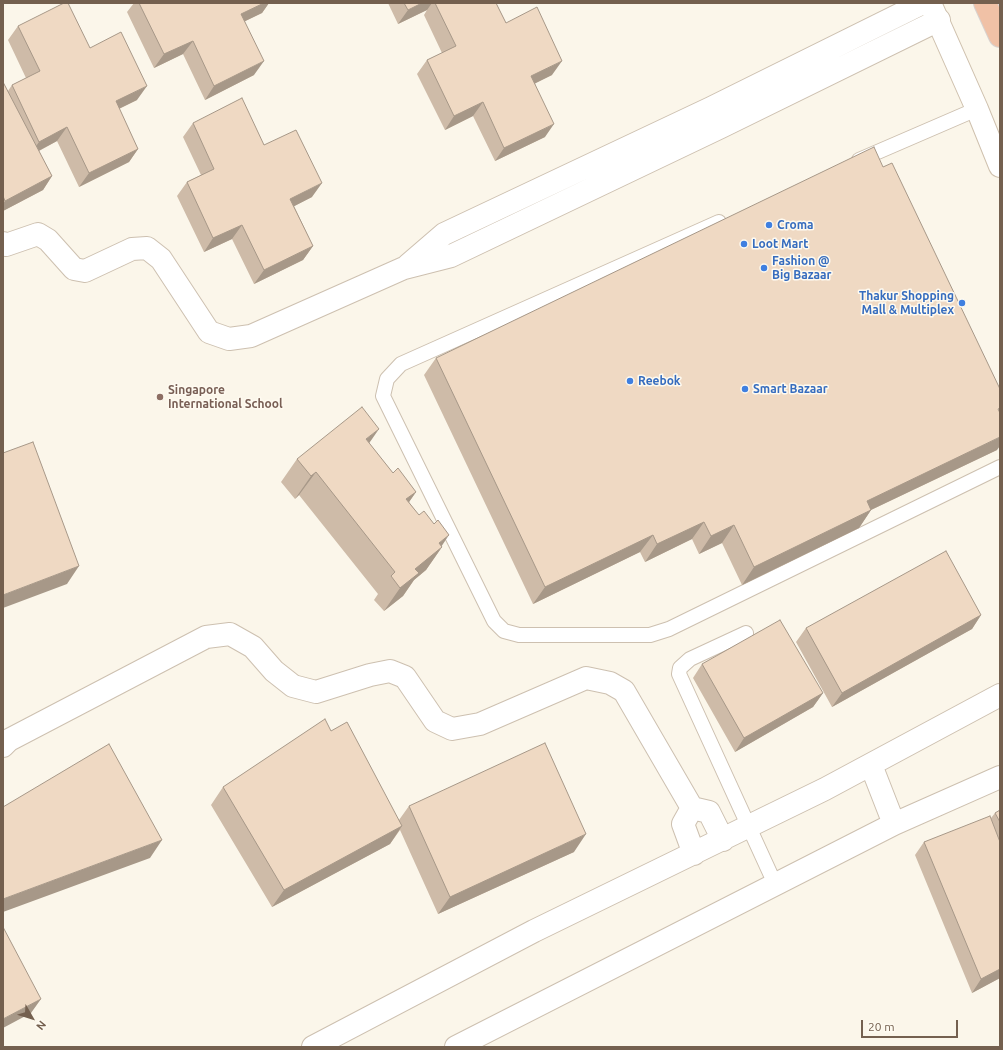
<!DOCTYPE html>
<html>
<head>
<meta charset="utf-8">
<style>
  body { margin:0 }
  #map { position:relative; width:1003px; height:1050px; overflow:hidden; background:#fbf6ea; font-family:Ubuntu,sans-serif }
  canvas { display:block }
  .frame { position:absolute; inset:0; border:4px solid #74604f; pointer-events:none }
  .north { position:absolute; left:12px; top:998px; width:40px; height:40px; -webkit-text-stroke:3px #fefaf0; paint-order:stroke; rotate:129deg; font-size:11px; font-weight:700; line-height:16px; text-align:center; color:#74604f }
  .north::after { content:''; display:block; margin:auto; width:14px; height:18px; background:#74604f; clip-path:polygon(50% 0,100% 100%,50% 72%,0 100%) }
  .scale { position:absolute; left:861px; top:1020px; width:97px; height:18px; box-sizing:border-box; border:2px solid #74604f; border-top:0; padding-left:5px; font-size:12px; line-height:14px; white-space:nowrap; color:#74604f; -webkit-text-stroke:3px #fefaf0; paint-order:stroke }
</style>
</head>
<body>
<div id="map">
<canvas width="1003" height="1050"></canvas>
<div class="frame"></div>
<div class="north">N</div>
<div class="scale">20 m</div>
</div>
<script>
const ctx = document.querySelector('canvas').getContext('2d');
ctx.lineJoin = 'round';
function poly(rows) {
  const path = new Path2D();
  for (const r of rows) {
    path.moveTo(r[0], r[1]);
    for (let i = 2; i < r.length; i += 2) path.lineTo(r[i], r[i + 1]);
  }
  return path;
}
function stroke(path, color, width, dash) {
  ctx.strokeStyle = color;
  ctx.lineWidth = width;
  ctx.lineCap = dash ? 'butt' : 'round';
  ctx.setLineDash(dash || []);
  ctx.stroke(path);
}
function fillPath(path, color) {
  ctx.fillStyle = color;
  ctx.fill(path, 'evenodd');
}
function write(font, color, halo, rows, align = 'center') {
  ctx.font = font + ' Ubuntu,sans-serif';
  ctx.lineWidth = 3;
  ctx.setLineDash([]);
  ctx.textBaseline = 'middle';
  ctx.strokeStyle = halo;
  ctx.fillStyle = color;
  for (const [text, x, y, turn = 0] of rows) {
    ctx.save();
    ctx.translate(x, y);
    ctx.rotate((+turn || 0) * Math.PI / 180);
    ctx.textAlign = isNaN(turn) ? turn : align;
    if (halo) ctx.strokeText(text, 0, 0);
    ctx.fillText(text, 0, 0);
    ctx.restore();
  }
}
const lane = poly([
  [859,160,977,109],
  [719,222,401,364,387,379,383,396,494,621,504,631,519,635,650,635,669,629,1000,467],
  [746,633,690,659,680,668,679,674,775,884]
]);
const street = poly([
  [3,243,6,245,38,234,48,240,74,269,85,271,132,249,147,248,161,259,209,332,229,339,251,336,404,268,451,256,721,127,939,20],
  [408,265,444,234,711,108,923,3],
  [3,746,9,740,206,637,230,634,253,647,274,671,293,686,316,692,370,675,390,671,405,677,435,721,452,729,480,724,586,678,610,683,624,691,692,808],
  [871,765,894,824],
  [694,854,683,824,692,808,709,812,723,840],
  [313,1047,534,931,825,789,1000,695],
  [456,1047,894,824,1000,777]
]);
const secondary = poly([
  [930,3,977,109,1000,166]
]);
const highway = poly([
  [985,3,1000,36]
]);
const wall = poly([
  [134,3,269,3,262,13,245,21,254,75,205,100,183,54,154,68,127,12],
  [388,3,496,3,506,23,552,75,535,83,545,137,495,161,473,116,445,130,417,74,427,60,442,53,424,15,427,10,398,24],
  [18,26,90,48,137,100,119,109,138,149,129,162,79,187,57,141,39,151,52,176,43,190,3,211,3,82,8,91,12,85,26,78,8,40],
  [193,123,264,145,312,197,294,206,313,246,303,260,254,284,232,239,204,252,177,196,187,182,201,175,183,137],
  [436,358,997,450,871,510,859,528,742,585,722,543,699,554,692,539,645,562,640,552,533,604,424,375],
  [369,443,393,473,416,492,409,502,442,547,426,570,414,580,403,596,384,611,374,600,378,594,299,495,295,499,281,482,297,459],
  [981,615,972,629,832,707,796,642,806,628],
  [702,664,823,693,813,707,735,752,693,678],
  [331,731,399,820,409,806,574,852,438,914,400,830,390,844,272,907,211,805,223,787],
  [1000,810,1000,978,972,993,915,855,924,842,991,818,995,813]
]);
const shadedWall = poly([
  [264,3,269,3,262,13,231,28,241,14],
  [422,3,432,3,427,10,398,24,408,10],
  [193,41,183,54,154,68,164,54],
  [264,61,254,75,205,100,214,86],
  [562,61,552,75,522,90,531,76],
  [147,86,137,100,106,115,116,101],
  [483,102,473,116,445,130,454,116],
  [554,124,545,137,495,161,504,148],
  [67,127,57,141,29,156,39,142],
  [138,149,129,162,79,187,89,173],
  [52,176,43,190,3,211,3,204,5,201],
  [322,183,312,197,281,213,290,199],
  [242,225,232,239,204,252,213,238],
  [313,246,303,260,254,284,264,270],
  [379,429,363,452,366,439],
  [1000,437,1000,446,997,450,854,518,867,501],
  [316,472,299,495,295,499,311,476],
  [416,492,400,515,406,499],
  [871,510,859,528,742,585,754,567],
  [704,522,692,539,645,562,657,544],
  [734,525,722,543,699,554,711,536],
  [449,535,439,550,442,547,426,570,414,580,403,596,384,611,400,588,415,569,439,543],
  [653,535,640,552,533,604,545,587],
  [79,566,67,584,3,608,3,595],
  [981,615,972,629,832,707,842,693],
  [823,693,813,707,735,752,744,738],
  [402,826,390,844,272,907,284,890],
  [586,834,574,852,438,914,450,897],
  [162,840,150,858,3,912,3,899],
  [1000,969,1000,978,972,993,981,979],
  [41,999,31,1013,3,1028,3,1019]
]);
const building = poly([
  [64,3,68,3,90,48,121,32,147,86,116,101,138,149,89,173,67,127,39,142,12,85,40,71,18,26,64,3],
  [139,3,264,3,241,14,264,61,214,86,193,41,164,54,139,3],
  [404,3,422,3,408,10,404,3],
  [435,3,496,3,506,23,537,7,562,61,531,76,554,124,504,148,483,102,454,116,427,60,456,46,435,3],
  [3,82,52,176,5,201,3,196,3,82],
  [242,98,264,145,296,130,322,183,290,199,313,246,264,270,242,225,213,238,187,182,214,169,193,123,242,98],
  [874,147,883,167,892,163,1000,389,1000,408,998,409,1000,413,1000,437,867,501,871,510,754,567,734,525,711,536,704,522,657,544,653,535,545,587,436,358,874,147],
  [362,407,379,429,366,439,393,473,398,468,416,492,406,499,419,515,424,511,434,524,438,520,449,535,439,543,442,547,415,569,419,573,400,588,391,576,395,572,316,472,311,476,297,459,362,407],
  [33,442,79,566,3,595,3,453,33,442],
  [946,551,981,615,842,693,806,628,946,551],
  [780,620,823,693,744,738,702,664,780,620],
  [325,719,331,731,347,722,402,826,284,890,223,787,325,719],
  [545,743,586,834,450,897,409,806,545,743],
  [109,744,162,840,3,899,3,807,109,744],
  [1000,810,1000,822,995,813,1000,810],
  [990,816,1000,842,1000,969,981,979,924,842,990,816],
  [3,927,41,999,3,1019,3,927]
]);
const markers = [
  [769,225,4,"#3f7fe0"],
  [744,244,4,"#3f7fe0"],
  [764,268,4,"#3f7fe0"],
  [962,303,4,"#3f7fe0"],
  [630,381,4,"#3f7fe0"],
  [745,389,4,"#3f7fe0"],
  [160,397,4,"#8d6e63"]
];
const shopNames = [
  ["Croma",777,225],
  ["Loot Mart",752,244],
  ["Fashion @",772,261],
  ["Big Bazaar",772,275],
  ["Thakur Shopping",954,296,"right"],
  ["Mall & Multiplex",954,310,"right"],
  ["Reebok",638,381],
  ["Smart Bazaar",753,389]
];
const educationNames = [
  ["Singapore",168,390],
  ["International School",168,404]
];
stroke(lane, '#cdc0b0', 16);
stroke(street, '#cdc0b0', 24);
stroke(secondary, '#cfc1ae', 24);
stroke(highway, '#d8d2ce', 24);
stroke(lane, '#fff', 14);
stroke(street, '#fff', 22);
stroke(secondary, '#fff', 22);
stroke(highway, '#f0c1a6', 22);
fillPath(wall, '#cebba8');
fillPath(shadedWall, '#a79888');
fillPath(building, '#efd9c3');
stroke(building, '#a79888', 1);
for (const [x, y, r, color] of markers) {
  const dot = new Path2D();
  dot.arc(x, y, r, 0, 2 * Math.PI);
  ctx.fillStyle = color;
  ctx.fill(dot);
  stroke(dot, '#fefaf0', 1.5);
}
write('bold 12px', '#366cbe', '#fefaf0', shopNames, 'left');
write('bold 12px', '#785e54', '#fefaf0', educationNames, 'left');
</script>
</body>
</html>
